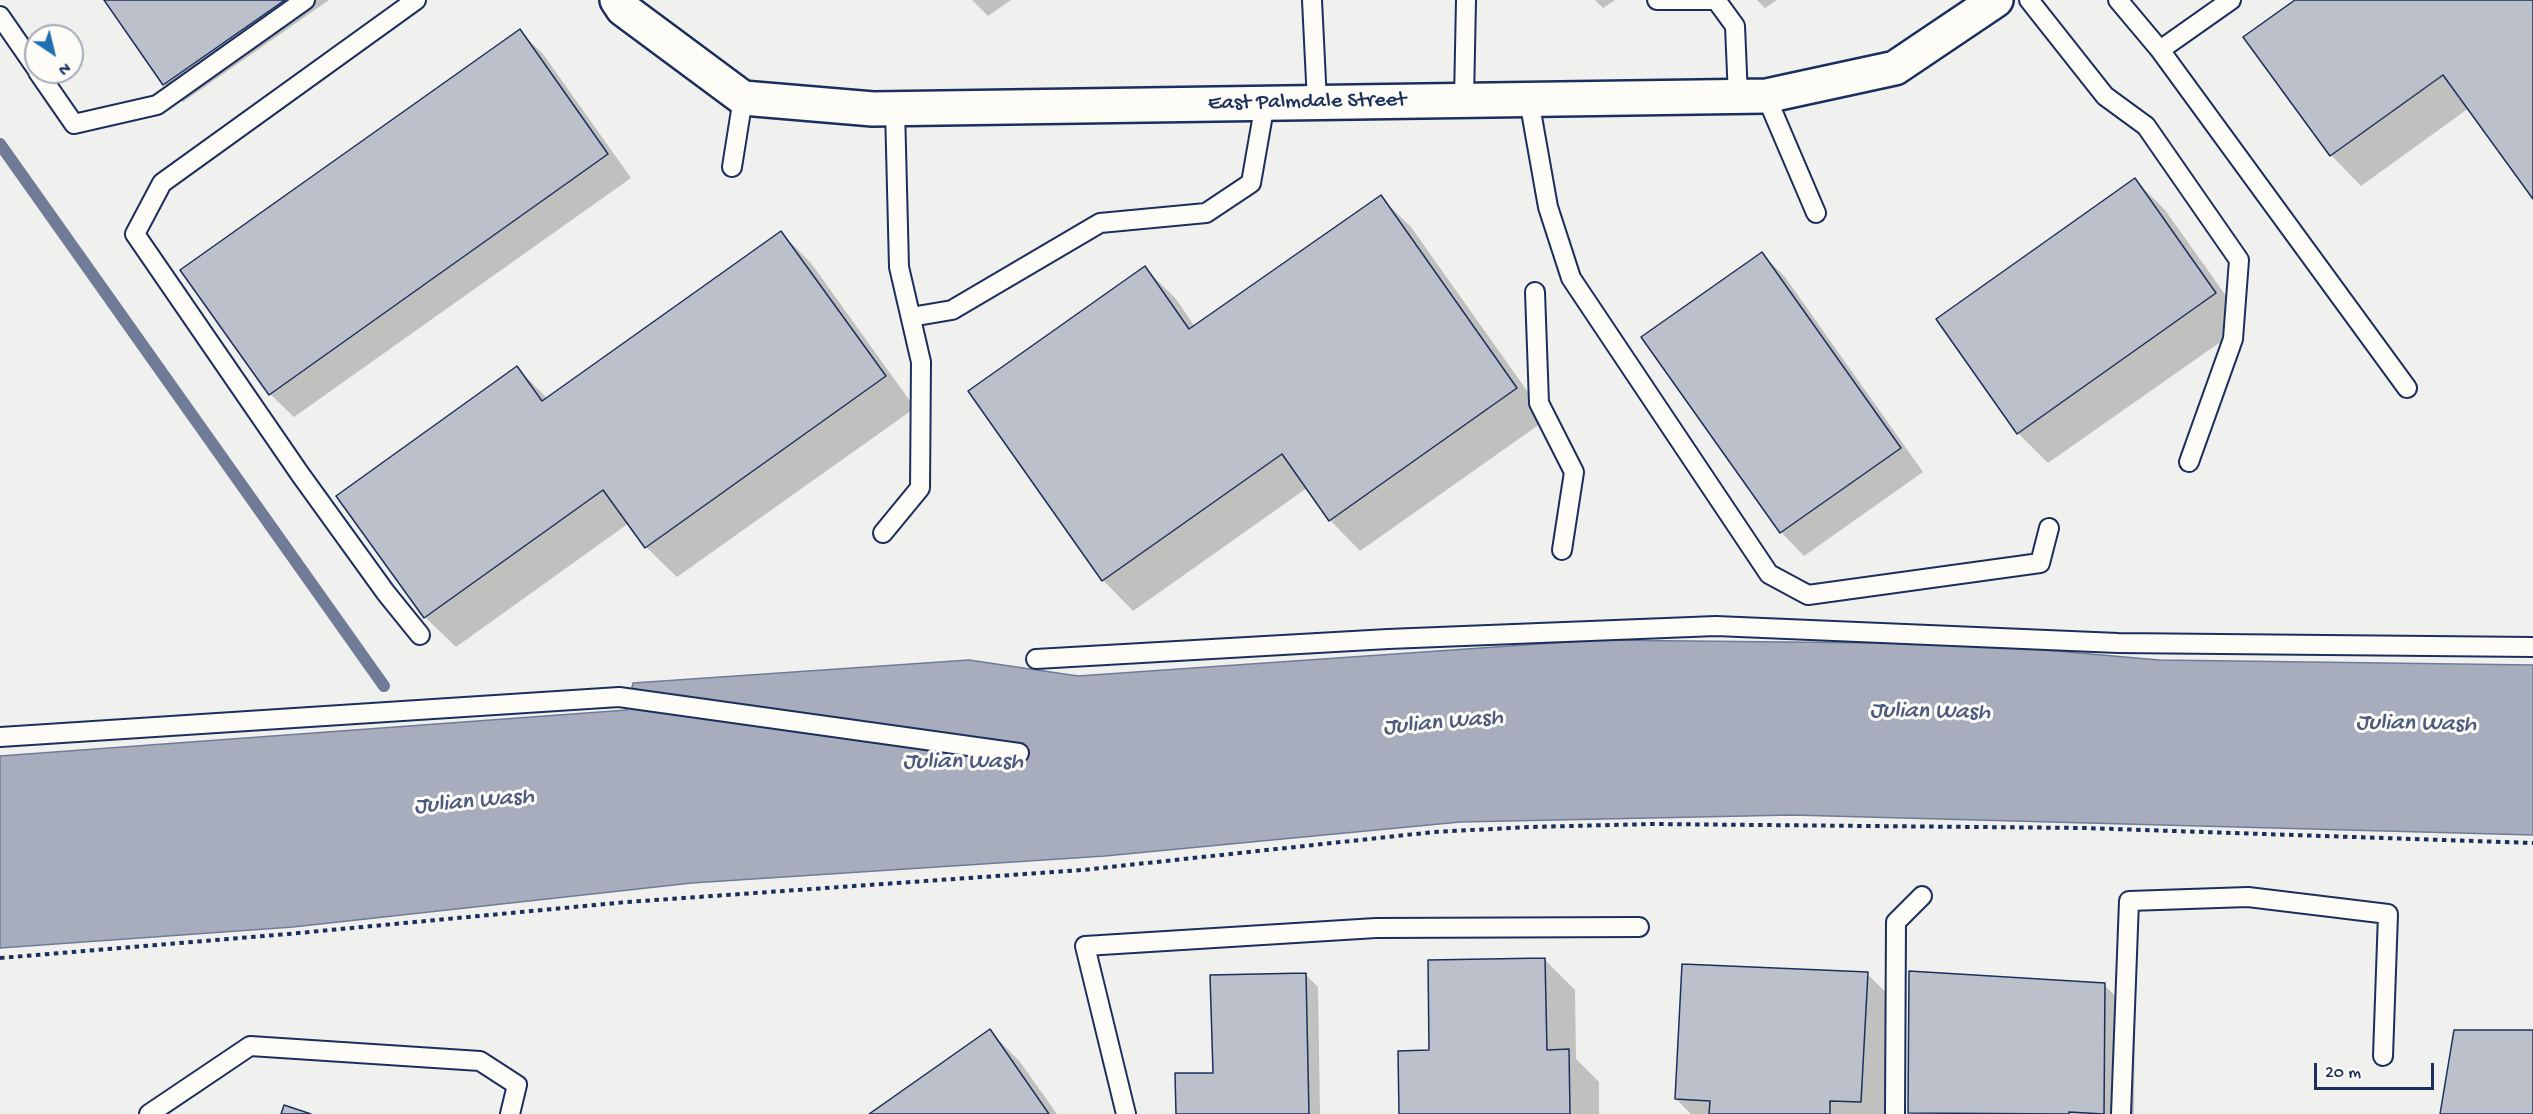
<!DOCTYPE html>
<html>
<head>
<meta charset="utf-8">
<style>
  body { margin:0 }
  #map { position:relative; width:2533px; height:1114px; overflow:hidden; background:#f0f0ee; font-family:"Gochi Hand",sans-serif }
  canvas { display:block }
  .north { position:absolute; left:24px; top:24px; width:60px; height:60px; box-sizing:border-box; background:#fdfcf7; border:2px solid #a3aaba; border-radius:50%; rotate:145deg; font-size:16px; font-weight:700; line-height:24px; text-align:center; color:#1b2f5e }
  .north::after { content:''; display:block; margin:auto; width:21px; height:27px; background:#1f6fb2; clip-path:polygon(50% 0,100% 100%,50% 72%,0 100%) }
  .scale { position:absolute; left:2314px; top:1063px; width:120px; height:27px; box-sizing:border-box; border:3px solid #1b2f5e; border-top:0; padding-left:8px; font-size:18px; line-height:21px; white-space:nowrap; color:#1b2f5e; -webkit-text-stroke:4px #fdfcf7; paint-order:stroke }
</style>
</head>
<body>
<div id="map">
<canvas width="2533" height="1114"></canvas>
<div class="north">N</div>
<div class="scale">20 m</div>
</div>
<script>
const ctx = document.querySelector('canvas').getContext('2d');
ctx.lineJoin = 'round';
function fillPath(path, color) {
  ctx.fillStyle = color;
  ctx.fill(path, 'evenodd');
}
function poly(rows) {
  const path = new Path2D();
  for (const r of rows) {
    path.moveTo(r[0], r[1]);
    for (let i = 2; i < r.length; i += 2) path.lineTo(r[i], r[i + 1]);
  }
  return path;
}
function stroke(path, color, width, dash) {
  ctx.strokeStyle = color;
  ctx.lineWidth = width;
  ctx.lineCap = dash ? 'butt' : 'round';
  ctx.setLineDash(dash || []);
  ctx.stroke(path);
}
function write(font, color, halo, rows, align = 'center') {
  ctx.font = font + ' "Gochi Hand",sans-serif';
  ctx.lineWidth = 6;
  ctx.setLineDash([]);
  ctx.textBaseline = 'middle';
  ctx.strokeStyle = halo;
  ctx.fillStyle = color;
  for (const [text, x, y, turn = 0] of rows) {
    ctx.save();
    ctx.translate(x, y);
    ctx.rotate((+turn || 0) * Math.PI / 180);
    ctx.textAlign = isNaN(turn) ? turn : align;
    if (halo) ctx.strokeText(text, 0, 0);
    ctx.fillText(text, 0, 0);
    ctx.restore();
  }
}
const water = poly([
  [1596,640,1976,644,2159,660,2533,665,2533,835,1792,815,1460,822,1105,856,692,883,293,927,0,948,0,756,627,710,633,683,969,660,1078,676,1596,640]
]);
const shadow = poly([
  [106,0,329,0,183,102,165,84],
  [972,0,1011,0,988,16],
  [1595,0,1615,0,1603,8],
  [1757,0,1777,0,1765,8],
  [2297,0,2533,0,2533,196,2469,108,2361,186,2331,155,2245,38],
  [519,31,543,54,631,178,294,417,270,394],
  [2135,180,2165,210,2246,324,2048,463,2018,433],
  [1380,197,1411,227,1547,419,1360,551,1330,520,1307,488,1133,611,1103,580,1145,268,1176,299,1195,327],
  [781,233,811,263,915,408,677,577,646,547,629,523,456,647,425,617,517,368,548,399],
  [1762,254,1785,277,1923,472,1804,556,1781,532],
  [1544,959,1575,990,1576,1059,1599,1082,1599,1114,1401,1114,1431,1051],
  [1305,974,1318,987,1320,1114,1177,1114],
  [1867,974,1898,1004,1892,1114,1691,1114,1676,1099],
  [2104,985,2135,1015,2134,1114,1909,1113],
  [990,1031,1020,1062,1057,1114,872,1114]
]);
const stream = poly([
  [0,144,384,686]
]);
const building = poly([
  [104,0,285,0,163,85,104,0],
  [2295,0,2533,0,2533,199,2443,75,2330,156,2243,37,2295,0],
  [520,29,608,154,269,395,180,270,520,29],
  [2135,178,2216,293,2017,434,1936,319,2135,178],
  [1381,195,1517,388,1329,521,1282,454,1102,581,968,391,1145,266,1189,329,1381,195],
  [781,231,886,376,645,548,603,490,424,618,336,496,517,366,542,401,781,231],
  [1762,252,1901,448,1780,533,1641,337,1762,252],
  [1545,958,1547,1050,1569,1049,1570,1114,1399,1114,1398,1051,1429,1050,1428,960,1545,958],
  [1682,964,1868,972,1861,1102,1830,1101,1830,1114,1709,1114,1710,1101,1675,1099,1682,964],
  [1909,971,2105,983,2104,1114,2069,1112,2069,1114,1908,1113,1909,971],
  [1306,973,1309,1114,1176,1114,1175,1073,1213,1073,1210,975,1306,973],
  [990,1029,1049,1114,869,1114,990,1029],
  [2454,1030,2533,1030,2533,1114,2440,1114,2454,1030],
  [284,1105,311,1114,281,1114,284,1105]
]);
const path = poly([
  [0,958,288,934,627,902,1082,870,1434,832,1530,827,1652,824,2084,828,2533,843]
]);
const service = poly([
  [416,0,162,183,135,234,300,474,386,593,420,635],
  [1312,0,1317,102],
  [1657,0,1716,0,1735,26,1738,97],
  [2029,0,2105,96,2146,126,2239,260,2233,339,2189,462],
  [2118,0,2160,50],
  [2231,0,2160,50,2407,388],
  [0,16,36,68],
  [38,72,74,124,157,105,305,0],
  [1766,96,1816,213],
  [1464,100,1466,0],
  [1529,100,1548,207,1571,278,1769,574,1808,595,2040,563,2049,528],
  [732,167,743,98],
  [1535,292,1539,403,1574,472,1562,550],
  [911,317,952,310,1100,223,1206,213,1251,183,1265,103],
  [883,533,920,488,921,362,899,267,895,109],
  [1036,659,1388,639,1716,626,2118,643,2533,647],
  [0,737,619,697,1019,753],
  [149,1114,250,1046,480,1061,517,1085,510,1114],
  [1126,1114,1085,946,1376,928,1639,927],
  [1895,1114,1896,922,1922,896],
  [2121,1114,2129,901,2248,897,2388,914,2383,1056]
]);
const minor = poly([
  [617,0,623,9,743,98,873,109,1766,96,1895,68,1996,0]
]);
const streetNames = [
  ["East Palmdale Street",1307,103,-1]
];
const waterNames = [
  ["Julian Wash",1930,713,1],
  ["Julian Wash",1443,724,-5],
  ["Julian Wash",2416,725,1],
  ["Julian Wash",963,763],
  ["Julian Wash",474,803,-5]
];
fillPath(water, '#a7adbd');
stroke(water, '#6f7b97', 1.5);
fillPath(shadow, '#0003');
stroke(stream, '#6f7b97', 12);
fillPath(building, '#bbc0ca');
stroke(building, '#1b2f5e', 1.5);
stroke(service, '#1b2f5e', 22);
stroke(minor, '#1b2f5e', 38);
stroke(path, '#1b2f5e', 4, [4.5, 4.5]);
stroke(service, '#fdfcf7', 18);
stroke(minor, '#fdfcf7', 33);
write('22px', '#1b2f5e', '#fdfcf7', streetNames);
write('italic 24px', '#4c5b7f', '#fdfcf7', waterNames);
</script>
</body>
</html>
